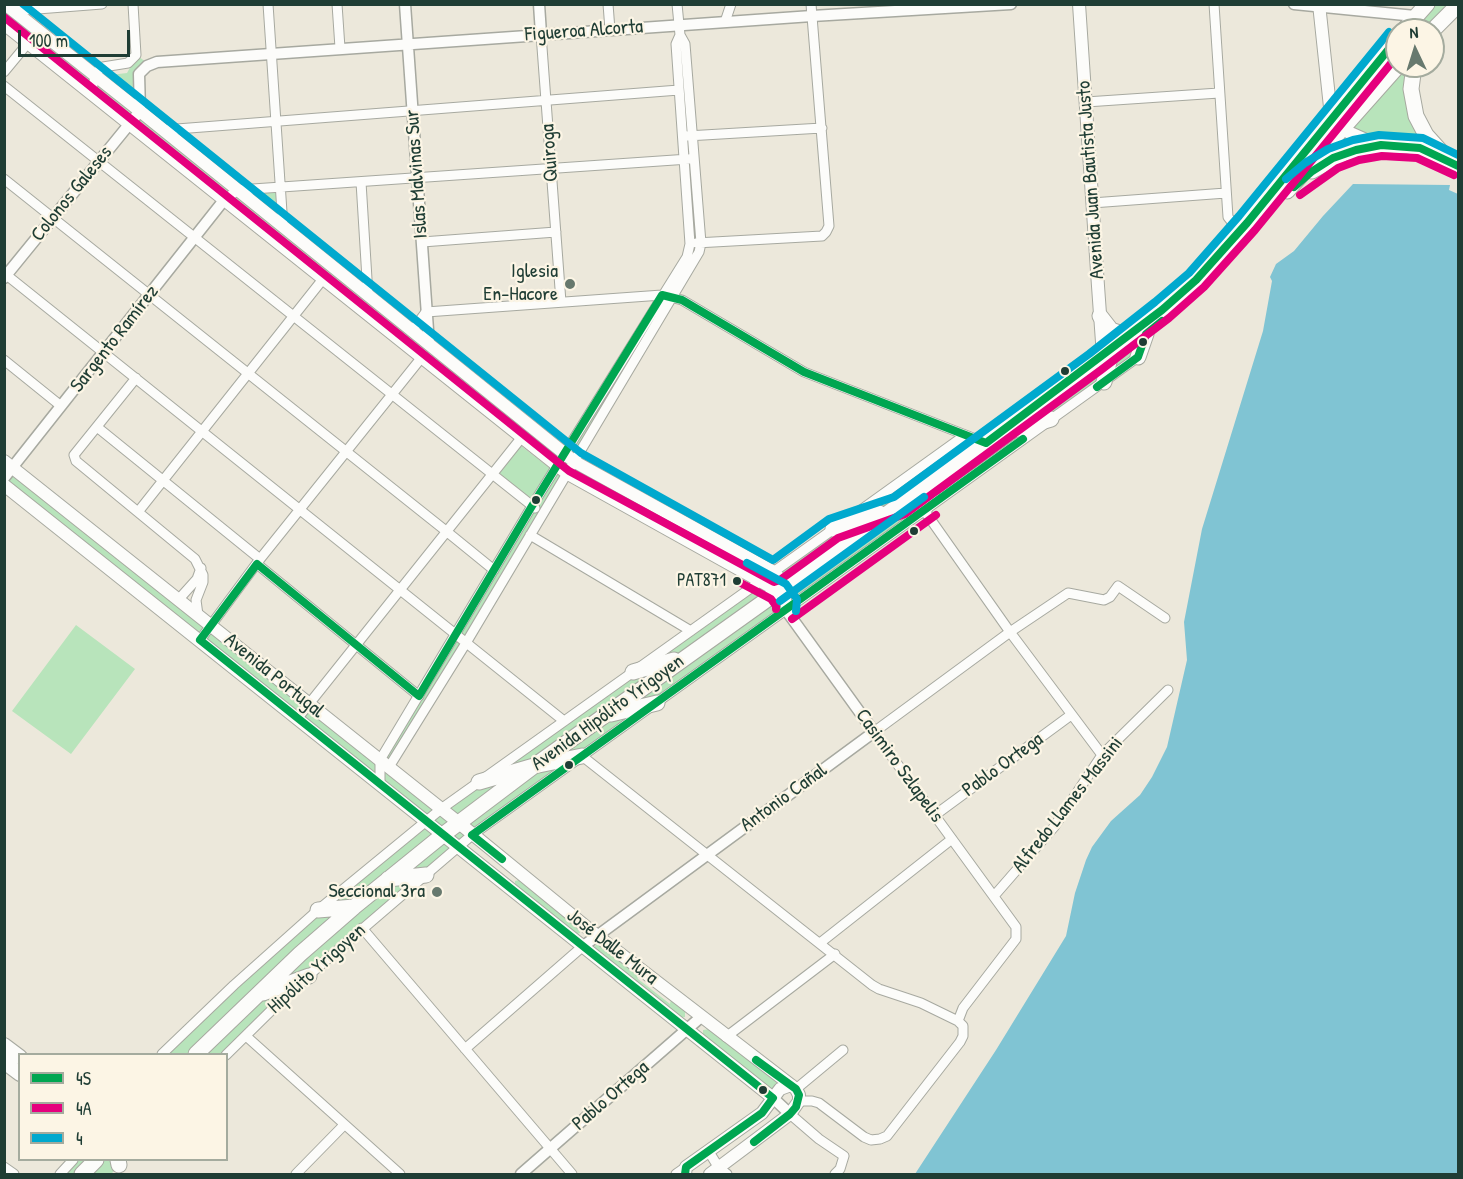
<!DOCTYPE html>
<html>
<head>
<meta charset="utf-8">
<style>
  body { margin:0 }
  #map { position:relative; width:1463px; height:1179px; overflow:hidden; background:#ece8db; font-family:"Patrick Hand",sans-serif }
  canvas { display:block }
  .frame { position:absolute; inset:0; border:6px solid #1f3d34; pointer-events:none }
  .legend { position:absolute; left:18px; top:1053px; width:210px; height:108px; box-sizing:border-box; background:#fcf5e5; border:2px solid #a4ab9e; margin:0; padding:8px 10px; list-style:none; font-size:18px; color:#1f3d34 }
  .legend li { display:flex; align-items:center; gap:12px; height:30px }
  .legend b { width:30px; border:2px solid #a4ab9e }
  .north { position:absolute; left:1385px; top:18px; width:60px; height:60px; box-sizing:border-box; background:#fcf5e5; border:2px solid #a4ab9e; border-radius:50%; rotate:356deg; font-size:16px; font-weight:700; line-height:24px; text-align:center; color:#1f3d34 }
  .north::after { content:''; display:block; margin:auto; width:21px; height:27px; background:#67796e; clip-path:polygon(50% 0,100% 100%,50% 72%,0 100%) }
  .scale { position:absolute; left:18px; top:30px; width:112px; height:27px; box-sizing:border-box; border:3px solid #1f3d34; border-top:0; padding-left:8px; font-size:18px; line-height:21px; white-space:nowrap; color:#1f3d34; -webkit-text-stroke:4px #fcf5e5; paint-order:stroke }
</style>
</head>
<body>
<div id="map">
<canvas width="1463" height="1179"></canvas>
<div class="frame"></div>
<ul class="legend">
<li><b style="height:8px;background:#00a651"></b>4S</li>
<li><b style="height:8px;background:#e5007d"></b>4A</li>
<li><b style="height:8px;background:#00a9ce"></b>4</li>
</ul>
<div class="north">N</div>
<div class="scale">100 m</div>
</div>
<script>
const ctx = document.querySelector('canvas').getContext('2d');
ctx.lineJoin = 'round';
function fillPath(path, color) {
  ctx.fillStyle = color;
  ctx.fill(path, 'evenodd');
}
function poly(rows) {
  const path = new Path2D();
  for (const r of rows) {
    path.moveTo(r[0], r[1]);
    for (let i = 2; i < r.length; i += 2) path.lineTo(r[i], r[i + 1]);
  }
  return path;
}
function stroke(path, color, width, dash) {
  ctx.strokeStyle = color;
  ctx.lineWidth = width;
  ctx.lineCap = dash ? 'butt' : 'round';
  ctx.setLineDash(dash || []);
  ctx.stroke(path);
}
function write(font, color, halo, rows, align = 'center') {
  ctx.font = font + ' "Patrick Hand",sans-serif';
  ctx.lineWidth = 4.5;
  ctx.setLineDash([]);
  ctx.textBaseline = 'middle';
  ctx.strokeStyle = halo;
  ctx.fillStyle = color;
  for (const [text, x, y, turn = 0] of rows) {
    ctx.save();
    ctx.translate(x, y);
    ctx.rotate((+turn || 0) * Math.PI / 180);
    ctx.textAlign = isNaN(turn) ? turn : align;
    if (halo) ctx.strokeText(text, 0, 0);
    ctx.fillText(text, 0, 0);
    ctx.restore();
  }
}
const green = poly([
  [5,5,564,454,687,257,676,44,685,44,701,243,575,462,774,571,964,436,986,443,1162,310,1397,39,1397,66,1414,66,1412,80,1431,143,1381,145,1301,181,1277,203,1213,275,1146,334,1138,357,582,756,426,875,227,1055,162,1054,234,985,427,821,5,485,4,461,380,760,558,466,5,24],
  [568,474,759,582,442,809,389,767],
  [1427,5,1458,5,1433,30,1404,30],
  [137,55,148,64,135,99,132,100,107,78,110,75,127,73],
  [277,192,278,215,250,194],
  [520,445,551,469,532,500,498,473],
  [76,625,135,669,71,754,12,711],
  [519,880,579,927,580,933,574,935,515,886,515,881],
  [598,943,635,971,638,979,670,1004,671,999,685,1011,685,1017,678,1018,595,951,594,947],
  [710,1029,776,1080,778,1086,774,1090,769,1089,703,1035,703,1030],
  [73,1160,125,1160,111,1174,60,1174]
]);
const water = poly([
  [1353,184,1450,185,1449,190,1458,194,1458,1174,915,1174,996,1050,1066,936,1075,893,1086,860,1092,847,1111,821,1140,795,1152,777,1167,747,1187,660,1184,622,1202,529,1263,331,1272,281,1270,277,1276,264,1294,251,1323,216]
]);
const minor = poly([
  [268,4,283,227],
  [337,4,340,48],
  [608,4,610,30],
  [1214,4,1228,217,1232,222],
  [12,11,102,4],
  [725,22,731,4],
  [541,34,561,302],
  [4,72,28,43],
  [4,86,535,508],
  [91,93,95,77,98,71,103,67,128,63,136,55,133,4],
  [1086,102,1219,93],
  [164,130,679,90],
  [687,136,822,128],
  [4,179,446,531,494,570],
  [361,182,368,295],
  [224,200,238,190,689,159],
  [1092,203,1226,193],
  [422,242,556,232],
  [696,243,822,236,826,232,829,226,811,4],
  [4,273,564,721],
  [412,331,426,312,662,295,682,300,804,372,986,443],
  [4,360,61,406],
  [136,378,74,455,76,461,195,559,203,575,203,582,196,600,198,615],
  [97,427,260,559],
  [924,510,1010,632,1102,755],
  [138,512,323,279],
  [847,520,964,436],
  [530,535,691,631],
  [257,564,419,696],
  [179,599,197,579,201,568],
  [200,640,260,559,422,357],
  [297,719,522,437],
  [582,756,872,985,879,989,921,1003,958,1021,963,1026,963,1036,960,1042,887,1136,880,1139,871,1140,864,1137,819,1103,812,1101,799,1101],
  [389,767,466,643,699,252,701,243,685,44,680,35],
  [380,785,380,760,532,506,687,257,690,244,676,44,680,35,677,4],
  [935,815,1071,715],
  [994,896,1054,827,1102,755,1168,690],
  [362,928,572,1174],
  [820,943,952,839],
  [958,1021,963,1008,1016,939,1016,927,874,732,1010,632,1068,593,1104,600,1110,597,1118,586,1165,618],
  [246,1036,400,1174],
  [726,1037,835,954],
  [465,1049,582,947],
  [162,1054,234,985,318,910,441,809,835,528],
  [226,1055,296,986,472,835,1138,357],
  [796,1089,843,1050],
  [790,1114,819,1139,844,1156,840,1169,835,1174],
  [709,1152,719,1168,727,1174],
  [4,1167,14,1174],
  [60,1174,73,1160],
  [296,1174,344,1125],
  [676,1174,686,1167]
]);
const tertiary = poly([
  [405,4,429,344],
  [539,4,541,34],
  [1294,4,1415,16],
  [4,278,140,111,139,74,147,66,157,62,812,16,1011,4],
  [4,478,224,200],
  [582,947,874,732,786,610,786,586],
  [773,1098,790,1114],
  [521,1174,701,1017]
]);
const secondary = poly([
  [5,4,140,111,575,462,774,572,786,586],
  [1079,4,1098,286,1103,356,1106,359],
  [1319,4,1330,107,1338,123,1348,132,1366,140,1384,142],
  [4,24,568,474,778,591],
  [4,461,459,823,596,935,796,1089,799,1095,799,1101,790,1114,710,1174],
  [4,485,773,1098],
  [685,1174,686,1167,762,1113,780,1089,791,1085]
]);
const primary = poly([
  [4,1045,20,1057],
  [4,1062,20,1074]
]);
const trunk = poly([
  [1404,30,1427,4],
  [1433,30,1458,5],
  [1414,66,1411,89,1416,116,1426,135,1444,155],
  [1312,171,1345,153,1381,145,1408,146,1420,148,1458,166],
  [1287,191,1398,66],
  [1100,316,1111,330,1128,336],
  [1138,357,1146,334],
  [1104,382,1109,362],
  [1007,432,1051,419],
  [924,510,935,480],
  [833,529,879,513],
  [633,672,674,660],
  [611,714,657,703],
  [479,782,534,766,582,756],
  [388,879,426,875],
  [318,910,354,907],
  [263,993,309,976],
  [196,1054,300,954,354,907,444,834,534,766,986,443,1162,310,1196,280,1247,223,1397,39],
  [118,1160,119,1165],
  [82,1174,96,1160]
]);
const bus1 = poly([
  [1294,187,1311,172,1333,158,1356,150,1381,145,1420,148,1458,166],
  [1097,387,1138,357,1146,334,1162,321],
  [502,859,472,835,1023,439],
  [754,1142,790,1114,796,1107,799,1095,796,1089,756,1060],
  [685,1174,686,1167,762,1113,773,1098,200,640,257,564,419,696,532,506,662,295,682,300,804,372,986,443,1162,310,1196,280,1247,223,1397,39]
]);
const bus2 = poly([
  [4,17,569,471,774,582,780,580,838,538,905,514,1101,370,1169,318,1204,287,1255,230,1397,56],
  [1300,195,1338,168,1359,160,1382,156,1417,158,1454,175],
  [737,581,771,599,776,606,776,609],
  [792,619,936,515]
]);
const bus3 = poly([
  [23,4,581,453,773,560,829,519,894,497,1089,354,1155,302,1189,273,1239,216,1389,32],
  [1286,179,1305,163,1328,149,1353,140,1379,135,1423,138,1458,155],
  [747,563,786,584,797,599,796,611],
  [780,601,924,497]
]);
const markers = [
  [570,284,6,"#67796e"],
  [1143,342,5,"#1f3d34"],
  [1065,371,5,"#1f3d34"],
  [536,500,5,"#1f3d34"],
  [914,531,5,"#1f3d34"],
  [737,581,5,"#1f3d34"],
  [569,765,5,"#1f3d34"],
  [437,892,6,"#67796e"],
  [763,1090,5,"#1f3d34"]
];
const busNames = [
  ["PAT871",726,581]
];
const streetNames = [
  ["Figueroa Alcorta",584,31,-4],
  ["Quiroga",550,153,-94],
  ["Islas Malvinas Sur",417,174,-94],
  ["Avenida Juan Bautista Justo",1091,180,-94],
  ["Colonos Galeses",72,194,-51],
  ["Sargento Ramírez",115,339,-52],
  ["Avenida Portugal",274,676,39],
  ["Avenida Hipólito Yrigoyen",608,713,-36],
  ["Pablo Ortega",1003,765,-36],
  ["Casimiro Szlapelis",899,766,54],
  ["Antonio Cañal",784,798,-36],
  ["Alfredo Llames Massini",1068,805,-52],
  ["José Dalle Mura",612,947,38],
  ["Hipólito Yrigoyen",317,969,-42],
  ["Pablo Ortega",611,1096,-41]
];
const poiNames = [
  ["Iglesia",558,272],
  ["En-Hacore",558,295],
  ["Seccional 3ra",425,892]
];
fillPath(green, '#b8e4bb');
fillPath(water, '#80c4d3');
stroke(minor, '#a7a9a0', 11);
stroke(tertiary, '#a7a9a0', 13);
stroke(secondary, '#a7a9a0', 14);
stroke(primary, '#a7a9a0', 16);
stroke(trunk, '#a7a9a0', 17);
stroke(minor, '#fcfcfa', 9);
stroke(tertiary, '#fcfcfa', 10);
stroke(secondary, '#fcfcfa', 12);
stroke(primary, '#fcfcfa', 14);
stroke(trunk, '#fcfcfa', 15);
stroke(bus1, '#00a651', 8);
stroke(bus2, '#e5007d', 8);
stroke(bus3, '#00a9ce', 8);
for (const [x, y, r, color] of markers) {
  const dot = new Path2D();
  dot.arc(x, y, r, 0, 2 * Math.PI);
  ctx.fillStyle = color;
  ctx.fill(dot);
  stroke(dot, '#fcf5e5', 2);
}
write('18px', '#1f3d34', '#fcf5e5', busNames, 'right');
write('20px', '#1f3d34', '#fcf5e5', streetNames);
write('20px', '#1f3d34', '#fcf5e5', poiNames, 'right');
</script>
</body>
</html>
